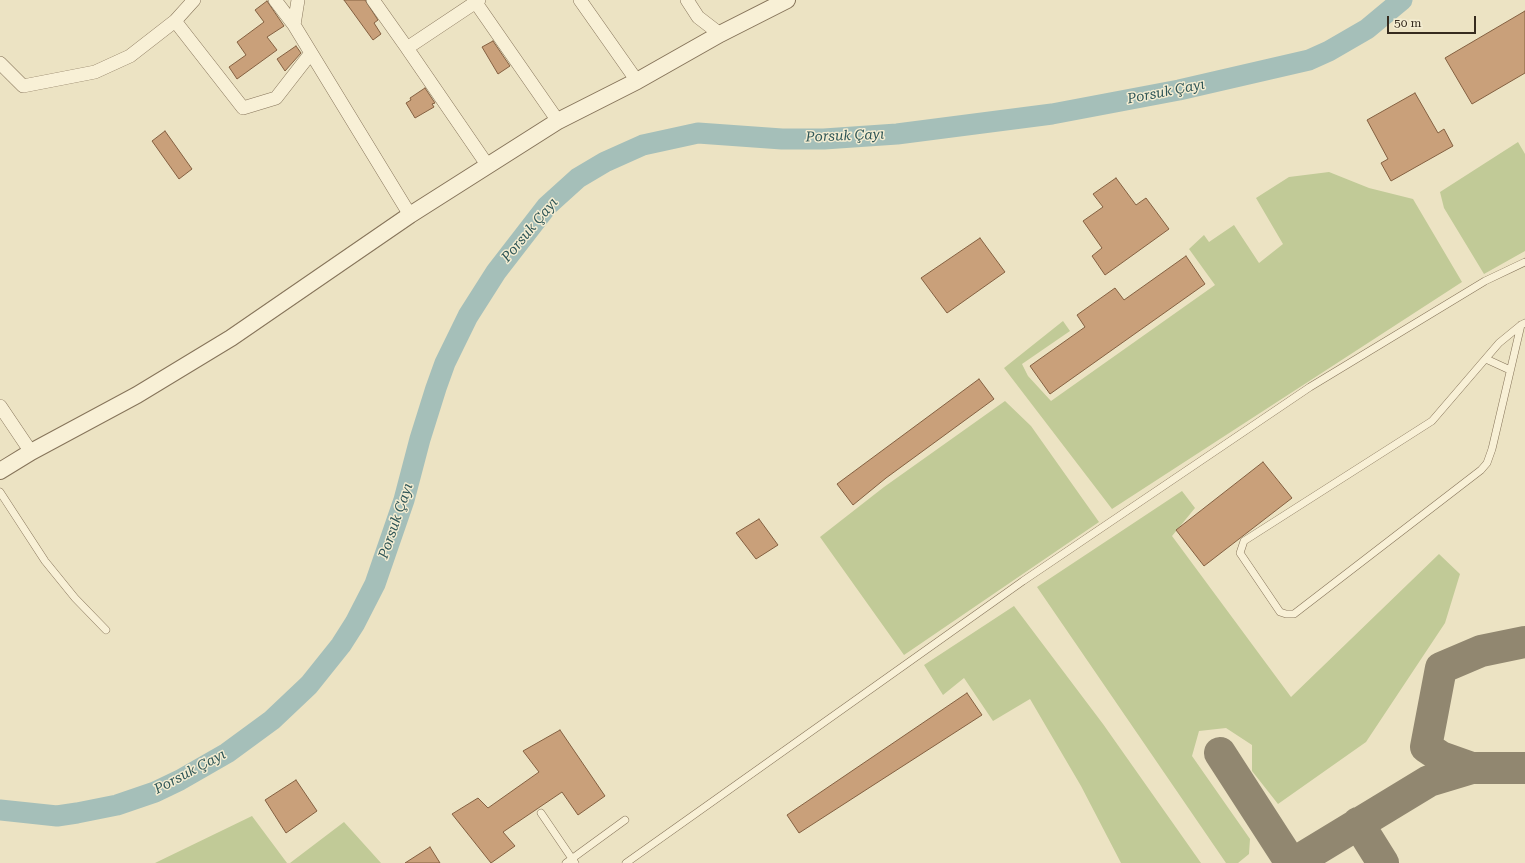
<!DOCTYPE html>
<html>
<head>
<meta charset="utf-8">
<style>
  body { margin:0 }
  #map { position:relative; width:1525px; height:863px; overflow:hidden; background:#ece3c3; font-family:"Roboto Serif",serif }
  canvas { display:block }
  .scale { position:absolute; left:1387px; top:16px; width:89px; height:18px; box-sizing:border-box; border:2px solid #362b1e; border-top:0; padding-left:5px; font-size:12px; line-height:14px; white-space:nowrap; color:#362b1e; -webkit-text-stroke:3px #f4edd2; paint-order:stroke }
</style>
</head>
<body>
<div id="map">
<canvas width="1525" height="863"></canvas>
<div class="scale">50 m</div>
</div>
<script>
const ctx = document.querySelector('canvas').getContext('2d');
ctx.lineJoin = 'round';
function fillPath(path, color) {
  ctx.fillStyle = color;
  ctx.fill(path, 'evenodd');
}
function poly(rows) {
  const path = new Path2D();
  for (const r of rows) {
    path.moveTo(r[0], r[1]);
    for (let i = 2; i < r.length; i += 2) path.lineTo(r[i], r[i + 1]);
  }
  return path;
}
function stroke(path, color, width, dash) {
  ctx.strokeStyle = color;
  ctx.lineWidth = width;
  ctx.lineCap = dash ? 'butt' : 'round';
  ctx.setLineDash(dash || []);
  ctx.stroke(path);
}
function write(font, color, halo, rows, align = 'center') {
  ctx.font = font + ' "Roboto Serif",serif';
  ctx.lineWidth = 3;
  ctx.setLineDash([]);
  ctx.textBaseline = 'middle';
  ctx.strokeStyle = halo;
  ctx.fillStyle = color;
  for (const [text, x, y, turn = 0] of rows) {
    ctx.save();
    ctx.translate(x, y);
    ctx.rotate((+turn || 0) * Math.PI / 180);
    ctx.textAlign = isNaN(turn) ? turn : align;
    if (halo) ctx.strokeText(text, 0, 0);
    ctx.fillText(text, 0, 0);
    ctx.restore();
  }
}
const green = poly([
  [1518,142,1525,154,1525,251,1484,274,1444,208,1440,192],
  [1329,172,1369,188,1413,199,1462,282,1112,509,1004,368,1063,321,1070,331,1022,364,1028,376,1051,401,1215,285,1189,249,1204,235,1209,242,1234,225,1259,263,1283,244,1256,198,1289,177],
  [1005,401,1031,426,1099,522,904,655,820,537,884,487],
  [1182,491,1195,508,1172,536,1291,697,1439,554,1460,574,1445,623,1366,742,1278,804,1252,771,1252,745,1226,728,1199,731,1192,756,1250,839,1249,854,1238,863,1226,863,1037,587],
  [1014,606,1103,724,1201,863,1121,863,1081,786,1030,699,993,721,964,678,943,695,924,665],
  [252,816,287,863,155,863],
  [344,822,381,863,290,863]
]);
const river = poly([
  [0,810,57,816,77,813,117,805,155,792,180,780,227,753,272,720,309,685,341,645,355,623,375,584,404,500,420,439,436,388,445,363,468,316,496,272,547,206,578,178,605,162,643,145,698,133,782,139,824,139,897,134,1052,114,1179,90,1309,60,1329,51,1367,29,1402,0]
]);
const taxiway = poly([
  [1220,753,1291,863],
  [1472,768,1441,757,1426,747,1441,668,1481,651,1525,642],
  [1358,823,1383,863],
  [1294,863,1429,781,1472,768,1525,768]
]);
const building = poly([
  [344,0,365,0,378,20,374,23,381,34,373,40,344,0],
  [267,1,284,26,267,37,277,50,237,79,229,67,246,55,237,42,264,22,255,10,267,1],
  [1525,11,1525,73,1472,104,1445,58,1525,11],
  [493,41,510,66,498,74,482,47,493,41],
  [296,46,301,53,285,71,277,59,296,46],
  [425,88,435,103,432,104,434,107,415,118,406,103,411,100,410,98,425,88],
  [1415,93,1438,133,1444,129,1453,146,1391,181,1381,163,1388,159,1367,120,1415,93],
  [165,131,192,169,179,179,152,141,165,131],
  [1116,178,1136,205,1146,198,1169,229,1105,275,1092,256,1102,248,1083,221,1103,207,1093,194,1116,178],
  [980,238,1005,272,947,313,921,278,980,238],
  [1186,256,1205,284,1050,394,1030,366,1085,327,1077,315,1115,288,1124,300,1186,256],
  [979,379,994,399,886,478,853,505,837,484,979,379],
  [1263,462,1292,498,1204,566,1176,530,1263,462],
  [759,519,778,545,756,559,736,533,759,519],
  [967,693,982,715,799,833,787,815,967,693],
  [560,730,605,796,578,815,562,792,503,832,515,846,491,863,452,814,478,798,488,808,539,772,523,751,560,730],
  [296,780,317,811,286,833,265,800,296,780],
  [430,847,440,863,405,863,430,847]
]);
const service = poly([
  [1521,325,1492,449,1487,463,1481,470,1294,614,1286,614,1280,612,1240,553,1244,541,1432,421,1499,343,1521,325,1525,323],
  [1486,359,1510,370],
  [0,492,45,561,75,598,106,630],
  [541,813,575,863],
  [566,863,625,820],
  [626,863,1023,581,1310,387,1485,281,1525,262]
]);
const minor = poly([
  [275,0,294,25,410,215],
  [373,0,407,48,479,0],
  [474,0,558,121],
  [580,0,637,81],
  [687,0,698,17,720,34],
  [175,21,243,108,276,98,311,53],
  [294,25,298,0],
  [407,48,488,166],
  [0,63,23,86,95,72,130,56,175,21,194,0],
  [0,406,31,452]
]);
const tertiary = poly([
  [0,471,31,452,137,395,231,338,410,215,558,121,637,81,720,34,787,0]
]);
const waterNames = [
  ["Porsuk Çayı",1166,92,-11],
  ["Porsuk Çayı",845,136,-2],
  ["Porsuk Çayı",530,230,-50],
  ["Porsuk Çayı",396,521,-71],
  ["Porsuk Çayı",190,772,-28]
];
fillPath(green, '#c1ca97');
stroke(river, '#a5bfb9', 21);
stroke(taxiway, '#918770', 32);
fillPath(building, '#c9a07a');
stroke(building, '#846041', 1);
stroke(service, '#86745a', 8);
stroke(minor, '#86745a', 14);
stroke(tertiary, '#86745a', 18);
stroke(service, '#f8f0d6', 7);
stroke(minor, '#f8f0d6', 13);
stroke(tertiary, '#f8f0d6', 16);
write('italic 14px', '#2e5556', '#f4edd2', waterNames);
</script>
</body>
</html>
